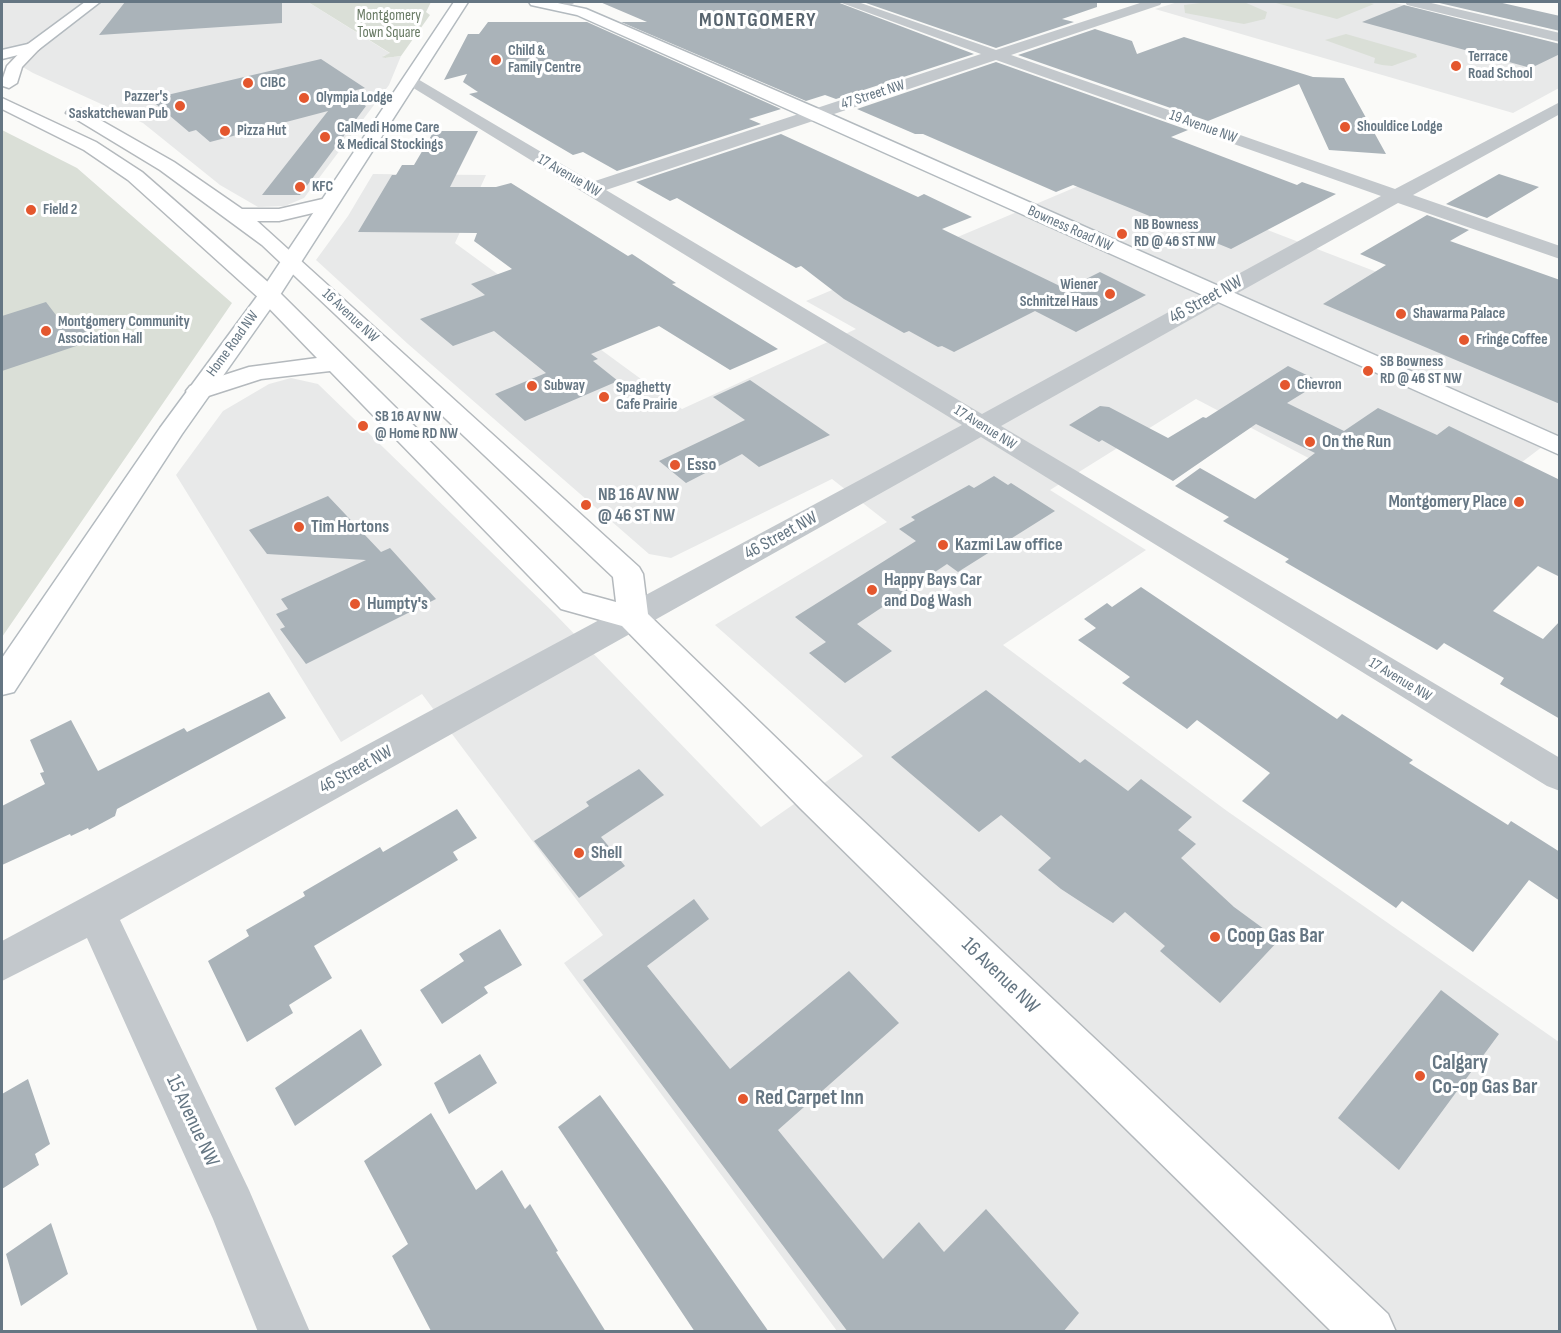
<!DOCTYPE html>
<html>
<head>
<meta charset="utf-8">
<style>
  body { margin:0 }
  #map { position:relative; width:1561px; height:1333px; overflow:hidden; background:#fafaf8; font-family:"Sofia Sans Condensed",sans-serif }
  canvas { display:block }
  .frame { position:absolute; inset:0; border:3px solid #657683; pointer-events:none }
</style>
</head>
<body>
<div id="map">
<canvas width="1561" height="1333"></canvas>
<div class="frame"></div>
</div>
<script>
const ctx = document.querySelector('canvas').getContext('2d');
ctx.lineJoin = 'round';
function fillPath(path, color) {
  ctx.fillStyle = color;
  ctx.fill(path, 'evenodd');
}
function poly(rows) {
  const path = new Path2D();
  for (const r of rows) {
    path.moveTo(r[0], r[1]);
    for (let i = 2; i < r.length; i += 2) path.lineTo(r[i], r[i + 1]);
  }
  return path;
}
function stroke(path, color, width, dash) {
  ctx.strokeStyle = color;
  ctx.lineWidth = width;
  ctx.lineCap = dash ? 'butt' : 'round';
  ctx.setLineDash(dash || []);
  ctx.stroke(path);
}
function write(font, color, halo, rows, align = 'center') {
  ctx.font = font + ' "Sofia Sans Condensed",sans-serif';
  ctx.lineWidth = 6;
  ctx.setLineDash([]);
  ctx.textBaseline = 'middle';
  ctx.strokeStyle = halo;
  ctx.fillStyle = color;
  for (const [text, x, y, turn = 0] of rows) {
    ctx.save();
    ctx.translate(x, y);
    ctx.rotate((+turn || 0) * Math.PI / 180);
    ctx.textAlign = isNaN(turn) ? turn : align;
    if (halo) ctx.strokeText(text, 0, 0);
    ctx.fillText(text, 0, 0);
    ctx.restore();
  }
}
const built = poly([
  [2,2,308,2,391,54,383,56,385,58,401,56,389,85,304,198,285,206,258,207,220,185,143,123,33,73,2,55],
  [1178,2,1391,2,1559,44,1559,88,1513,113,1155,9],
  [1114,171,1559,342,1559,434,1501,478,1442,528,1196,399,1050,490,1146,550,1003,645,1227,811,1559,1042,1559,1331,837,1331,564,963,603,935,422,694,341,742,176,475,223,411,269,384,291,378,318,384,555,614,761,827,863,756,715,625,887,522,832,479,671,558,649,554,408,344,316,260,348,216,373,174,486,175,455,243,682,409,856,329,806,301]
]);
const green = poly([
  [308,2,431,2,426,12,430,15,401,56,385,58,382,57,390,53],
  [1208,2,1244,2,1267,12,1265,19,1244,24,1185,13,1184,5],
  [1272,2,1366,2,1374,4,1337,19],
  [1346,34,1416,54,1417,57,1392,66,1382,65,1374,63,1375,58,1325,40],
  [2,130,77,168,232,303,2,637]
]);
const building = poly([
  [125,2,282,2,282,23,99,35],
  [600,2,837,2,974,54,836,99,825,95,806,101,621,22,647,22],
  [863,2,1097,2,1097,7,1062,19,1074,22,996,48],
  [1435,2,1498,2,1560,16,1560,31],
  [1404,5,1560,44,1560,54,1531,68,1362,22],
  [488,22,587,22,781,109,749,119,761,124,617,171,583,152,573,155,469,94,478,92,463,82,467,74,444,80,468,34,479,34],
  [1095,29,1132,41,1137,54,1184,37,1313,77,1344,78,1386,154,1329,150,1299,84,1208,121,1018,55],
  [321,59,365,88,344,93,366,106,300,195,262,195,328,111,210,142,196,130,189,132,150,99],
  [996,62,1188,130,1171,137,1297,185,1302,182,1336,194,1231,249,1073,185,1056,192,923,134,915,134,857,109],
  [434,131,478,131,450,187,496,187,511,183,628,256,632,254,676,283,672,284,778,349,730,370,659,326,591,354,598,359,593,361,618,381,525,421,495,394,546,373,494,331,453,346,420,319,485,295,471,284,512,269,474,241,477,233,358,232,392,175,396,175,402,165,414,165],
  [781,134,918,197,924,194,972,217,942,229,1066,289,1100,272,1146,295,1076,332,1035,311,954,352,942,346,938,347,909,331,904,333,844,299,801,266,796,268,677,198,670,201,636,182],
  [1499,174,1539,187,1487,218,1446,204],
  [1427,215,1469,230,1450,241,1560,280,1560,404,1323,304,1386,265,1360,254],
  [46,302,62,323,79,317,97,339,2,371,2,316],
  [1288,366,1321,382,1287,403,1344,431,1378,408,1437,435,1449,426,1560,480,1560,577,1538,566,1493,611,1543,639,1560,621,1560,719,1500,684,1504,678,1444,643,1437,650,1285,562,1289,559,1223,521,1229,517,1175,486,1200,468,1255,499,1315,453,1256,424,1173,481,1102,440,1099,442,1069,425,1100,406,1109,407,1168,438,1203,417,1206,418],
  [750,380,830,435,759,467,742,454,686,483,659,461,745,420,713,397],
  [994,476,1008,485,1011,483,1055,511,958,572,947,564,857,624,892,651,845,683,809,653,826,642,795,617,916,541,899,529,915,520,911,517,969,485,974,488],
  [328,496,381,552,390,548,436,599,306,664,280,629,285,627,276,614,288,609,281,599,366,560,267,554,249,530],
  [1141,587,1337,719,1342,714,1413,760,1409,763,1508,825,1511,821,1560,852,1560,901,1529,880,1473,952,1402,901,1396,908,1242,801,1270,773,1197,720,1187,729,1122,683,1130,677,1078,640,1096,628,1084,619,1107,603,1112,607],
  [986,690,1080,763,1085,759,1128,791,1141,779,1192,817,1178,830,1196,844,1181,858,1234,907,1279,940,1220,1003,1160,951,1165,946,1125,912,1113,923,1061,889,1038,870,1051,858,1001,815,979,832,891,757],
  [269,692,286,718,117,809,115,816,89,830,88,828,71,836,70,834,2,865,2,806,45,784,40,773,44,772,30,740,71,720,98,771,184,728,187,732],
  [639,769,664,795,601,837,625,866,579,898,534,841,589,806,586,802],
  [457,809,477,838,453,852,458,860,314,946,332,978,289,1005,293,1013,247,1042,208,961,249,936,246,930,305,896,303,892,380,847,383,852],
  [694,899,709,919,647,966,730,1069,849,971,899,1023,778,1130,883,1259,919,1222,944,1252,986,1209,1079,1313,1063,1332,848,1332,583,980],
  [500,929,522,965,484,987,488,993,442,1024,420,990,464,961,459,954],
  [1441,990,1499,1034,1399,1170,1338,1118],
  [361,1029,382,1065,295,1126,275,1088],
  [480,1054,497,1083,449,1114,434,1083],
  [28,1079,50,1144,35,1154,39,1165,2,1189,2,1094],
  [600,1095,666,1186,769,1332,695,1332,558,1127],
  [431,1113,476,1190,502,1170,525,1209,530,1204,558,1251,556,1252,606,1332,431,1331,392,1256,408,1244,364,1161],
  [51,1223,68,1274,21,1306,6,1254]
]);
const street = poly([
  [559,2,576,2,569,6,559,2],
  [839,2,858,2,996,50,1143,2,1162,2,1160,5,1011,55,1395,189,1560,102,1560,114,1413,195,1560,246,1560,259,1398,203,1001,426,1560,758,1560,791,1547,786,981,437,120,920,249,1190,310,1332,258,1332,213,1219,87,938,2,981,2,941,962,425,402,81,410,76,416,78,592,182,981,54,839,2],
  [996,60,1381,196,982,414,606,190,996,60],
  [1405,2,1427,2,1560,33,1560,42,1407,5,1405,2]
]);
const secondary = poly([
  [85,2,100,2,38,50,2,59,2,50,28,44,85,2],
  [454,2,468,2,280,295,182,434,14,692,2,695,2,658,160,428,261,291,454,2],
  [529,2,553,2,586,9,821,110,1560,437,1560,455,577,15,531,5,529,2]
]);
const highway = poly([
  [33,42,41,47,22,67,17,83,9,88,3,86,2,81,7,66,28,44,33,42],
  [2,98,96,142,142,172,277,290,583,593,616,602,613,577,262,245,160,170,66,113,69,109,81,109,174,162,242,209,279,209,327,198,334,200,337,204,334,208,279,221,257,221,639,567,643,574,648,614,826,786,1388,1314,1396,1332,1332,1332,800,808,622,626,561,609,330,371,261,379,199,399,190,396,186,391,190,386,249,367,317,358,261,300,128,180,84,150,2,109,2,98]
]);
const markers = [
  [496,60,6,"#e4572e"],
  [1456,66,6,"#e4572e"],
  [248,83,6,"#e4572e"],
  [304,98,6,"#e4572e"],
  [180,106,6,"#e4572e"],
  [1345,127,6,"#e4572e"],
  [225,131,6,"#e4572e"],
  [325,137,6,"#e4572e"],
  [300,187,6,"#e4572e"],
  [31,210,6,"#e4572e"],
  [1122,234,6,"#e4572e"],
  [1110,294,6,"#e4572e"],
  [1401,314,6,"#e4572e"],
  [46,331,6,"#e4572e"],
  [1464,340,6,"#e4572e"],
  [1368,371,6,"#e4572e"],
  [1285,385,6,"#e4572e"],
  [532,386,6,"#e4572e"],
  [604,397,6,"#e4572e"],
  [363,426,6,"#e4572e"],
  [1310,442,6,"#e4572e"],
  [675,465,6,"#e4572e"],
  [1519,502,6,"#e4572e"],
  [586,505,6,"#e4572e"],
  [299,527,6,"#e4572e"],
  [943,545,6,"#e4572e"],
  [872,590,6,"#e4572e"],
  [355,604,6,"#e4572e"],
  [579,853,6,"#e4572e"],
  [1215,937,6,"#e4572e"],
  [1420,1076,6,"#e4572e"],
  [743,1099,6,"#e4572e"]
];
const farParknames = [
  ["Montgomery",389,16],
  ["Town Square",389,33]
];
const farPoinames = [
  ["Child &",508,51],
  ["Family Centre",508,68],
  ["Terrace",1468,57],
  ["Road School",1468,74],
  ["CIBC",260,83],
  ["Pazzer's",168,97,"right"],
  ["Saskatchewan Pub",168,114,"right"],
  ["Olympia Lodge",316,98],
  ["Shouldice Lodge",1357,127],
  ["CalMedi Home Care",337,128],
  ["& Medical Stockings",337,145],
  ["Pizza Hut",237,131],
  ["KFC",312,187],
  ["Field 2",43,210],
  ["NB Bowness",1134,225],
  ["RD @ 46 ST NW",1134,242],
  ["Wiener",1098,285,"right"],
  ["Schnitzel Haus",1098,302,"right"],
  ["Shawarma Palace",1413,314],
  ["Montgomery Community",58,322],
  ["Association Hall",58,339],
  ["Fringe Coffee",1476,340],
  ["SB Bowness",1380,362],
  ["RD @ 46 ST NW",1380,379],
  ["Chevron",1297,385],
  ["Subway",544,386],
  ["Spaghetty",616,388],
  ["Cafe Prairie",616,405],
  ["SB 16 AV NW",375,417],
  ["@ Home RD NW",375,434]
];
const farStreetnames = [
  ["47 Street NW",873,95,-18],
  ["19 Avenue NW",1203,127,20],
  ["17 Avenue NW",569,176,30],
  ["Bowness Road NW",1070,229,24],
  ["16 Avenue NW",350,316,43],
  ["Home Road NW",233,344,-54],
  ["17 Avenue NW",985,428,32],
  ["17 Avenue NW",1400,680,31]
];
const streetNames = [
  ["46 Street NW",1206,300,-29],
  ["46 Street NW",781,536,-29],
  ["46 Street NW",356,770,-29]
];
const poiNames = [
  ["On the Run",1322,442],
  ["Esso",687,465],
  ["NB 16 AV NW",598,495],
  ["@ 46 ST NW",598,516],
  ["Montgomery Place",1507,502,"right"],
  ["Tim Hortons",311,527],
  ["Kazmi Law office",955,545],
  ["Happy Bays Car",884,580],
  ["and Dog Wash",884,601],
  ["Humpty's",367,604],
  ["Shell",591,853]
];
const farDistrictnames = [
  ["MONTGOMERY",758,21]
];
const nearPoinames = [
  ["Coop Gas Bar",1227,937],
  ["Calgary",1432,1064],
  ["Co-op Gas Bar",1432,1088],
  ["Red Carpet Inn",755,1099]
];
const nearStreetnames = [
  ["16 Avenue NW",1000,976,44],
  ["15 Avenue NW",192,1121,65]
];
fillPath(built, '#e8e9e9');
fillPath(green, '#dadfd7');
fillPath(building, '#aab3b9');
stroke(secondary, '#b3babf', 3);
stroke(highway, '#b4b9bd', 3);
fillPath(street, '#c3c8cc');
fillPath(secondary, '#fff');
fillPath(highway, '#fff');
for (const [x, y, r, color] of markers) {
  const dot = new Path2D();
  dot.arc(x, y, r, 0, 2 * Math.PI);
  ctx.fillStyle = color;
  ctx.fill(dot);
  stroke(dot, '#fff', 2);
}
write('15px', '#687a64', '#fff', farParknames);
write('bold 15px', '#657683', '#fff', farPoinames, 'left');
write('15px', '#657683', '#fff', farStreetnames);
write('18px', '#657683', '#fff', streetNames);
write('bold 18px', '#657683', '#fff', poiNames, 'left');
ctx.letterSpacing = '1.5px';
write('bold 20px', '#57646e', '#fff', farDistrictnames);
ctx.letterSpacing = '0px';
write('bold 21px', '#657683', '#fff', nearPoinames, 'left');
write('21px', '#657683', '#fff', nearStreetnames);
</script>
</body>
</html>
